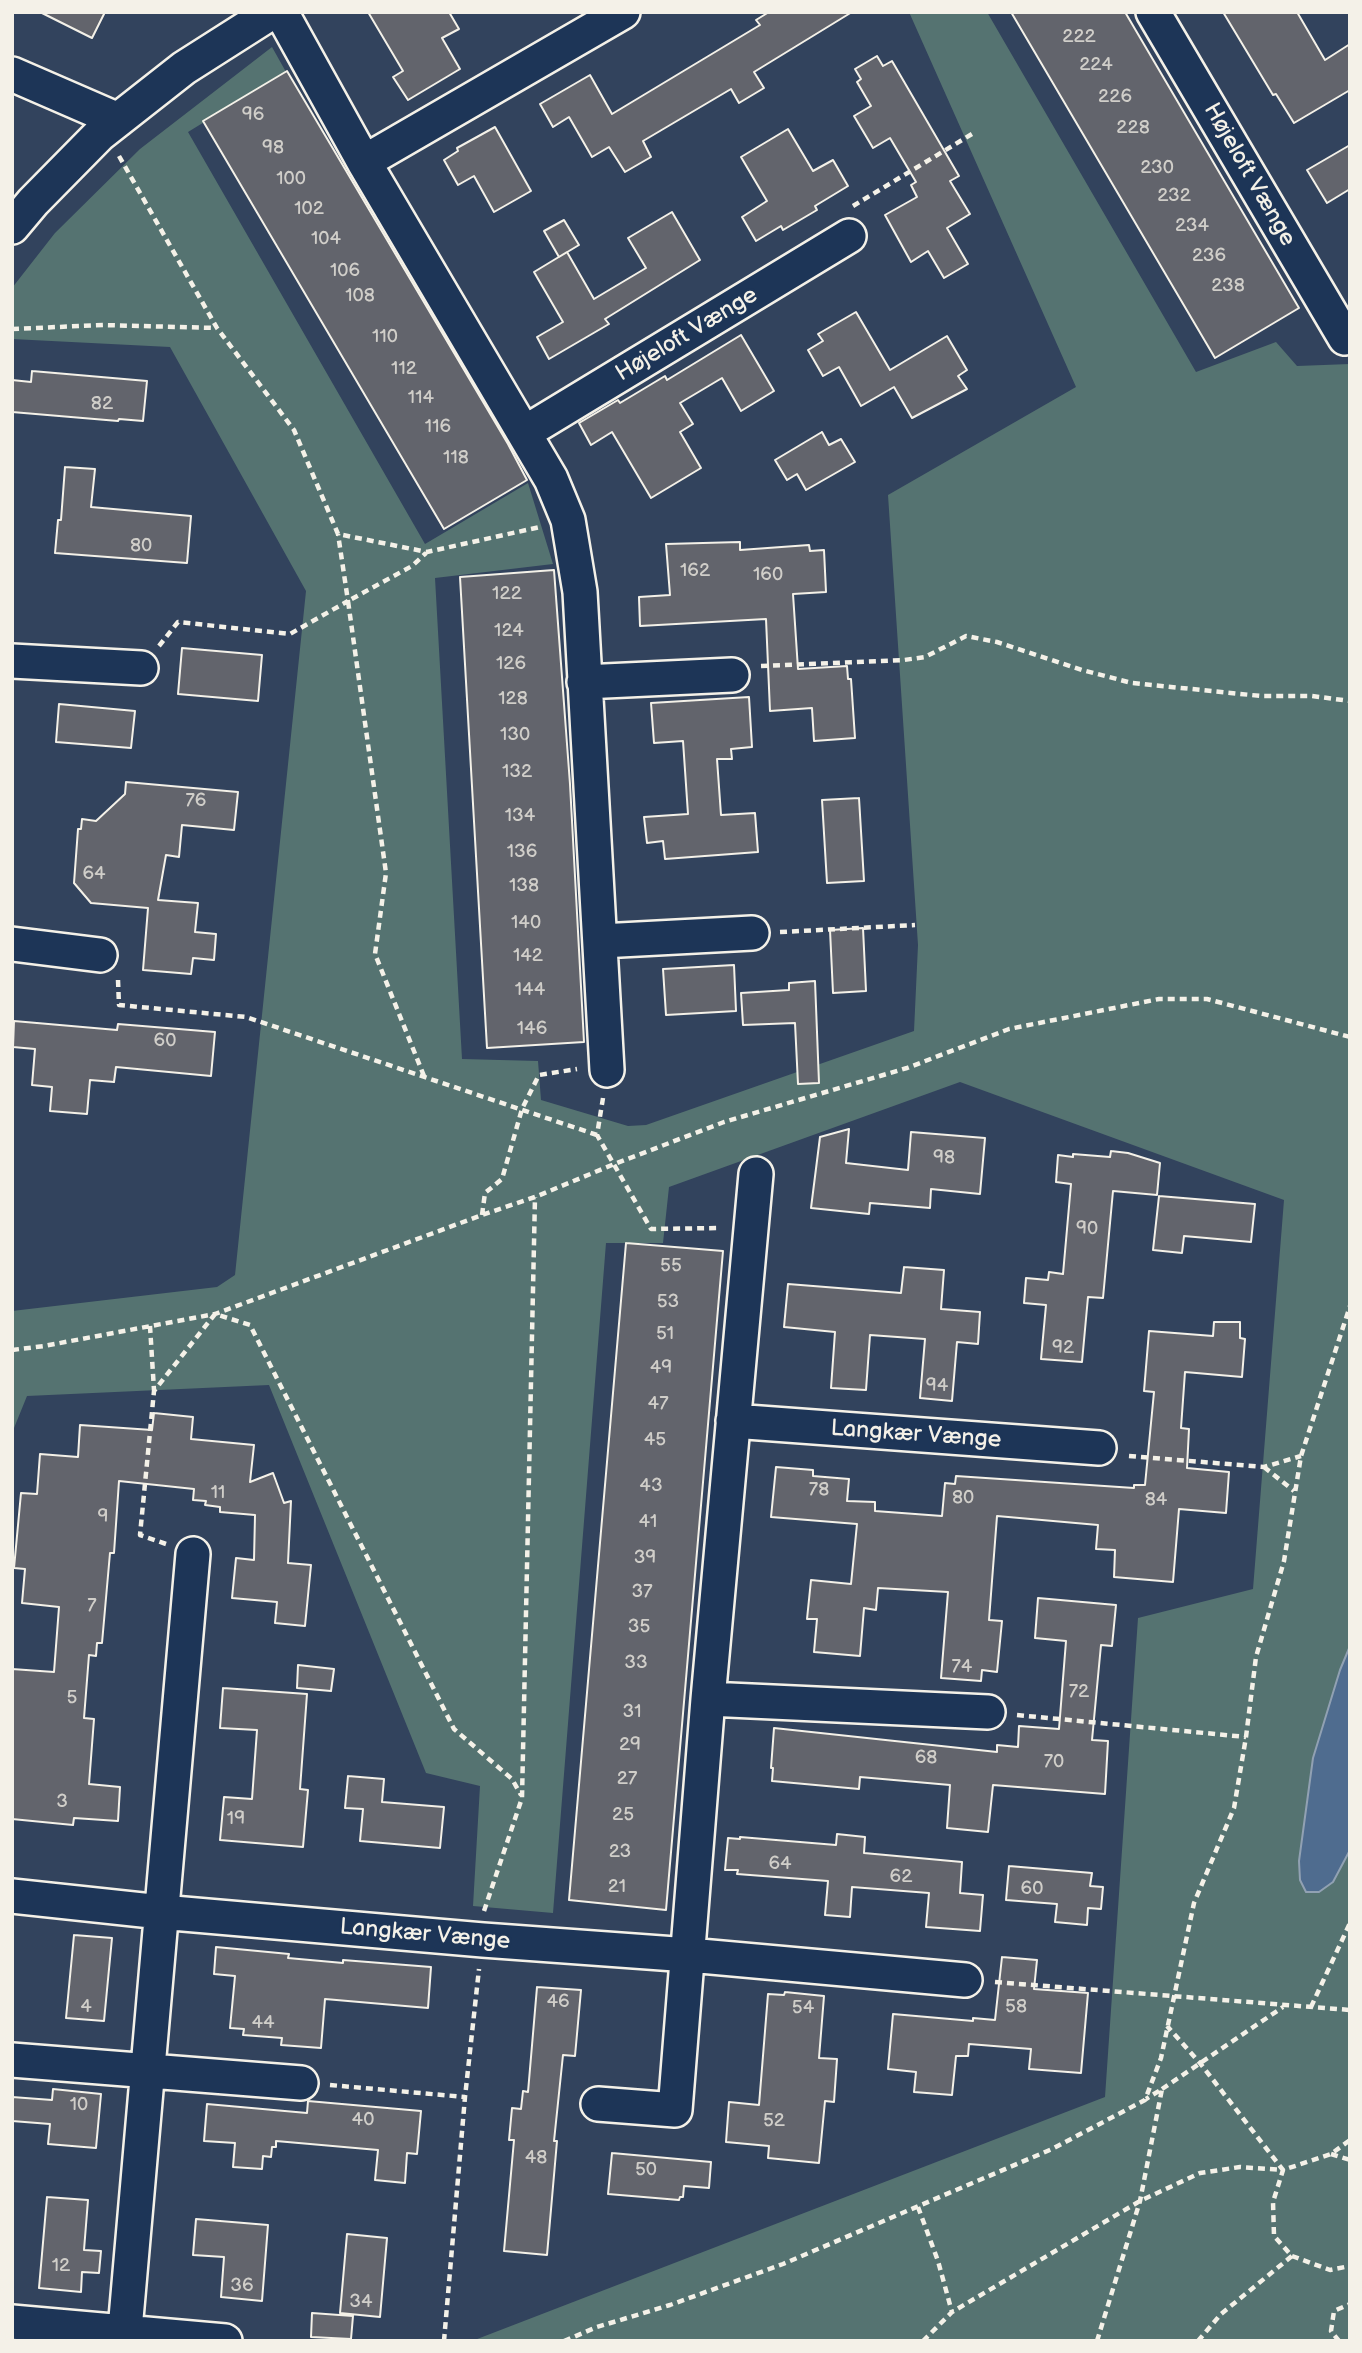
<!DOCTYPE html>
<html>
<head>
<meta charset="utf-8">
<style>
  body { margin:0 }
  #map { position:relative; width:1362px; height:2353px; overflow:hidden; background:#32435d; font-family:"Balsamiq Sans",sans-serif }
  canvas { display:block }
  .frame { position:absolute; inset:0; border:14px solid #f4f1e8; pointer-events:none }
</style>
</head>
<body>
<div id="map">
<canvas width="1362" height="2353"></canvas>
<div class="frame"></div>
</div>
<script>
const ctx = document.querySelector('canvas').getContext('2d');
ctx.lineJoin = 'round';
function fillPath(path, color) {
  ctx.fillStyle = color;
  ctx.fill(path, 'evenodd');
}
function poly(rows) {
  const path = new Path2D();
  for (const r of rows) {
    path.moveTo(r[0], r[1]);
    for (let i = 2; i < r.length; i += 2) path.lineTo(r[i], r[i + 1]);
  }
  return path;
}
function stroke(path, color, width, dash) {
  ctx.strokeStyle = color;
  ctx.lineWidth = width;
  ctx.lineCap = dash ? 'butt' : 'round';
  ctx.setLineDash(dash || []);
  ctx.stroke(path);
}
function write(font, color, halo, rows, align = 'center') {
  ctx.font = font + ' "Balsamiq Sans",sans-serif';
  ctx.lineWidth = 5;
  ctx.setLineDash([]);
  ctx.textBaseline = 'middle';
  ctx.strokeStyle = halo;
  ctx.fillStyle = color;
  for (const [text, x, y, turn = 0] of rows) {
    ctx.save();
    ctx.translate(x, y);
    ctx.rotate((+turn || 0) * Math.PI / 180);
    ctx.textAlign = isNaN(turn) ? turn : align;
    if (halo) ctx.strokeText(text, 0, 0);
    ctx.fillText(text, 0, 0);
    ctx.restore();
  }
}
const green = poly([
  [909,12,987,12,1196,372,1276,342,1297,366,1350,364,1350,2341,472,2341,1105,2097,1138,1618,1253,1589,1284,1200,960,1082,669,1187,663,1243,606,1243,553,1913,473,1906,480,1786,426,1773,269,1385,27,1396,12,1433,12,1311,217,1287,235,1275,306,591,170,347,12,339,12,288,55,233,140,149,272,47,286,72,188,132,425,544,528,483,553,564,435,578,462,1059,538,1061,541,1100,628,1126,646,1125,914,1031,918,945,888,495,1076,387]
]);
const water = poly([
  [1350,1646,1350,1850,1333,1882,1319,1892,1306,1892,1300,1880,1299,1861,1313,1758,1340,1670,1350,1646]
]);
const building = poly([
  [40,12,105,12,92,38,40,12],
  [368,12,449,12,459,29,442,38,460,69,408,100,393,77,403,71,368,12],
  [769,12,852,12,754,72,764,88,739,103,731,89,643,141,651,157,625,172,609,147,592,157,569,117,553,127,540,104,590,75,612,114,760,25,756,20,769,12],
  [1011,12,1125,12,1299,308,1215,358,1011,12],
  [1223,12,1297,12,1325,60,1350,44,1350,90,1294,123,1276,94,1273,95,1223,12],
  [877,56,883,66,892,61,959,176,950,181,970,214,947,228,968,264,944,278,928,251,911,262,885,215,917,197,911,185,916,182,890,138,873,148,854,116,871,106,857,82,861,79,855,69,877,56],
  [287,71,508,444,527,480,444,529,203,121,287,71],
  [495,127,531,191,494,212,474,176,458,185,444,160,458,151,457,148,495,127],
  [788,129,813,171,833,160,848,186,815,206,817,210,783,230,781,226,756,241,742,217,767,201,741,157,788,129],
  [1350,145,1350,189,1327,203,1307,170,1350,145],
  [672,212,700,260,605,319,609,324,549,359,537,337,563,322,534,272,567,252,594,299,646,268,628,238,672,212],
  [564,220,579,245,559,257,544,231,564,220],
  [856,312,890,370,947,336,967,370,958,376,967,389,912,418,894,387,861,406,839,367,823,376,808,350,823,341,818,334,856,312],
  [741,335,774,391,741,411,722,378,680,403,693,424,680,432,701,468,651,498,612,432,591,445,579,423,618,400,620,403,665,376,667,380,741,335],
  [32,371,147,381,143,421,119,419,118,421,12,412,12,380,31,382,32,371],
  [822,432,829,445,841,439,855,462,806,490,797,474,787,480,775,460,822,432],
  [65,467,95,469,91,507,191,516,187,563,55,553,58,520,61,520,65,467],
  [740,542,740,550,809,545,810,551,824,550,826,592,793,594,798,669,847,666,848,679,851,679,855,738,814,741,812,708,770,711,766,619,640,626,639,597,670,595,666,544,740,542],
  [554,570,570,784,584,1042,487,1048,460,577,554,570],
  [182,648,262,655,258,701,178,694,182,648],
  [749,697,752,747,731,749,732,759,717,759,721,815,755,813,758,852,665,859,663,841,647,843,644,817,688,814,683,741,654,743,651,703,749,697],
  [59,704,135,711,131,748,56,742,59,704],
  [126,782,238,792,234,830,182,825,179,857,166,855,158,900,198,903,195,932,216,934,214,960,193,958,191,974,143,970,148,908,91,903,74,883,78,829,81,829,82,819,96,821,125,794,126,782],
  [859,798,864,881,827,883,822,800,859,798],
  [863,928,866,991,833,993,830,930,863,928],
  [734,965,736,1011,666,1015,663,969,734,965],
  [815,981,819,1083,798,1084,795,1023,743,1025,741,993,789,990,789,983,815,981],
  [14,1021,117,1030,118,1024,215,1032,211,1076,116,1067,114,1082,90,1080,87,1114,50,1111,52,1087,32,1085,35,1049,13,1047,14,1021],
  [849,1129,846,1163,908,1170,911,1132,985,1138,980,1194,931,1189,930,1208,870,1203,869,1214,811,1208,820,1137,849,1129],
  [1111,1151,1128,1153,1160,1163,1157,1195,1113,1191,1103,1298,1088,1297,1082,1362,1041,1359,1046,1305,1024,1303,1026,1278,1048,1280,1049,1272,1063,1274,1071,1184,1056,1182,1058,1155,1073,1157,1073,1154,1110,1157,1111,1151],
  [1159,1196,1255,1204,1251,1242,1184,1236,1182,1253,1153,1250,1159,1196],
  [626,1243,723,1251,666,1910,569,1900,626,1243],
  [904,1267,944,1270,941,1309,980,1312,978,1344,957,1342,952,1401,920,1398,925,1339,870,1335,866,1390,831,1388,835,1332,784,1327,788,1284,901,1293,904,1267],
  [1214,1322,1240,1322,1240,1338,1245,1339,1242,1377,1185,1372,1181,1428,1189,1429,1187,1468,1229,1472,1226,1513,1179,1509,1173,1582,1114,1577,1115,1550,1096,1549,1098,1525,997,1516,989,1620,1002,1621,997,1672,982,1670,981,1681,941,1678,948,1592,878,1588,876,1610,864,1608,860,1656,814,1652,817,1619,807,1619,811,1580,851,1584,857,1524,771,1517,776,1467,813,1470,813,1476,849,1479,847,1501,875,1502,875,1511,942,1516,945,1483,955,1484,956,1476,1134,1488,1134,1485,1145,1485,1154,1392,1144,1391,1149,1331,1213,1336,1214,1322],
  [154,1413,193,1417,191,1439,254,1445,250,1482,273,1473,284,1503,291,1501,288,1563,311,1565,305,1626,275,1623,277,1602,232,1598,236,1558,254,1560,255,1515,220,1512,220,1507,205,1505,206,1501,193,1500,194,1489,119,1481,114,1553,110,1553,102,1643,97,1643,96,1656,89,1655,84,1718,94,1719,89,1784,120,1787,118,1821,74,1818,73,1825,12,1819,12,1669,54,1672,59,1607,22,1603,25,1569,14,1568,21,1493,37,1494,40,1454,78,1457,80,1425,152,1430,154,1413],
  [1038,1598,1116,1605,1112,1646,1101,1645,1092,1740,1108,1741,1105,1794,993,1785,988,1832,947,1828,950,1785,860,1777,859,1789,772,1781,773,1768,771,1768,774,1728,997,1752,997,1745,1018,1747,1019,1726,1059,1729,1066,1641,1035,1638,1038,1598],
  [298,1665,334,1669,331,1691,297,1688,298,1665],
  [223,1688,307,1694,300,1789,308,1790,303,1847,220,1840,224,1797,252,1799,257,1730,220,1728,223,1688],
  [348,1776,384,1779,382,1802,444,1807,440,1848,360,1841,363,1809,345,1808,348,1776],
  [837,1834,865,1837,864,1853,962,1862,960,1893,983,1895,980,1931,926,1927,929,1893,852,1887,850,1917,825,1915,828,1881,737,1874,738,1870,725,1870,728,1838,740,1839,740,1837,836,1845,837,1834],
  [1009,1866,1092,1873,1090,1886,1103,1887,1101,1909,1088,1908,1087,1925,1055,1922,1057,1904,1006,1900,1009,1866],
  [74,1935,112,1938,104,2021,66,2018,74,1935],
  [216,1947,289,1954,288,1958,343,1963,343,1960,431,1967,428,2008,325,1999,321,2048,281,2045,282,2038,243,2035,244,2029,230,2028,235,1976,214,1974,216,1947],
  [1002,1957,1037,1960,1034,1989,1088,1993,1081,2073,1029,2069,1031,2049,969,2044,968,2056,956,2056,952,2095,914,2092,916,2072,888,2069,893,2014,973,2021,973,2018,995,2020,1002,1957],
  [537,1987,581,1990,575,2056,563,2055,554,2141,557,2141,547,2255,504,2251,514,2140,509,2140,512,2108,521,2109,523,2091,528,2092,537,1987],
  [785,1992,824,1996,819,2058,837,2059,834,2102,825,2101,819,2163,768,2158,769,2146,726,2142,729,2102,759,2105,768,1994,784,1995,785,1992],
  [53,2089,101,2094,96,2148,48,2144,50,2124,12,2121,12,2097,52,2100,53,2089],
  [308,2101,421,2111,417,2154,407,2153,405,2183,375,2180,378,2150,276,2141,276,2147,272,2147,271,2157,263,2156,262,2169,233,2167,235,2143,204,2141,207,2104,307,2113,308,2101],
  [612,2153,711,2162,709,2188,684,2186,683,2197,680,2197,679,2200,608,2194,612,2153],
  [47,2197,88,2200,84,2250,101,2251,99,2273,82,2272,81,2292,39,2288,47,2197],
  [196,2219,268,2225,262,2301,221,2297,224,2257,193,2255,196,2219],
  [347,2234,387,2238,380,2317,340,2313,347,2234],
  [312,2313,353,2316,351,2339,311,2337,312,2313]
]);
const path = poly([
  [119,156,217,328,294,430,338,534,427,552,540,527],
  [853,206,972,134],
  [12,329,103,325,216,328],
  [159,646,178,622,290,634,348,601,338,534],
  [761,666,904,660,925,657,966,636,997,642,1082,670,1132,683,1261,696,1312,696,1350,701],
  [780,932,915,925],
  [118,980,119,1005,246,1017,597,1135],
  [424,1076,375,954,386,873,348,601,412,566,426,553],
  [603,1098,597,1135,651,1229,721,1228],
  [482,1215,485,1193,502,1179,522,1109,539,1075,577,1069],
  [150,1326,154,1390],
  [12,1350,44,1346,215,1314,482,1215,535,1197,612,1165,724,1122,907,1068,1009,1029,1159,999,1207,999,1350,1037],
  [1129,1456,1264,1467,1301,1456],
  [1264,1467,1294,1491],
  [166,1544,140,1535,154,1391,215,1314,250,1325,454,1729,512,1779,521,1795],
  [1017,1715,1246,1737],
  [484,1911,522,1798,535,1197],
  [995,1982,1350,2010],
  [1311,2007,1350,1923],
  [330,2085,465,2097],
  [1162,2089,1283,2007],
  [1331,2154,1350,2160],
  [918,2207,938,2261,952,2312],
  [1292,2256,1330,2270,1350,2266],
  [444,2341,465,2097,479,1969],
  [564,2341,597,2327,670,2305,783,2264,1052,2149,1145,2100,1161,2058,1194,1903,1234,1808,1246,1737,1256,1657,1284,1561,1301,1456,1350,1306],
  [923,2341,952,2312,1140,2201,1200,2173,1240,2167,1283,2170,1200,2063,1167,2026],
  [1097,2341,1140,2201,1162,2089,1146,2099],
  [1198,2341,1221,2314,1292,2256,1274,2236,1273,2202,1283,2170,1331,2154,1350,2140],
  [1339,2341,1331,2331,1334,2311,1350,2304]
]);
const minor = poly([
  [281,12,364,162,551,479,568,520,580,592,607,1070],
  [1153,12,1345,338],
  [12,74,118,120],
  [364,162,623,12],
  [12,227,33,202,100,134,184,68,272,12],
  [524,433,849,236],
  [12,661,141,668],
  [584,682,732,675],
  [601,941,752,933],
  [12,944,100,955],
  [733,1421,1099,1448],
  [708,1699,988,1712],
  [12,1896,161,1912,483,1940,689,1955,965,1980],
  [12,2060,301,2083],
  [598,2104,675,2110,708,1699,756,1174],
  [12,2322,225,2341],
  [124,2341,193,1554]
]);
const numberNames = [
  ["222",1079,37],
  ["224",1096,65],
  ["226",1115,97],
  ["96",253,115],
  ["228",1133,128],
  ["98",273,148],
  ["230",1157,168],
  ["100",291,179],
  ["232",1174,196],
  ["102",309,209],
  ["234",1192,226],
  ["104",326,239],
  ["236",1209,256],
  ["106",345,271],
  ["238",1228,286],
  ["108",360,296],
  ["110",385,337],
  ["112",404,369],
  ["114",421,398],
  ["82",102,404],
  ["116",438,427],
  ["118",456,458],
  ["80",141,546],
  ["162",695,571],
  ["160",768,575],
  ["122",507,594],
  ["124",509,631],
  ["126",511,664],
  ["128",513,699],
  ["130",515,735],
  ["132",517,772],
  ["76",196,801],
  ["134",520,816],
  ["136",522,852],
  ["64",94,874],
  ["138",524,886],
  ["140",526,923],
  ["142",528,956],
  ["144",530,990],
  ["146",532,1029],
  ["60",165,1041],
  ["98",944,1158],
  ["90",1087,1229],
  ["55",671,1266],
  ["53",668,1302],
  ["51",665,1334],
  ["92",1063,1348],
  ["49",661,1368],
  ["94",937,1386],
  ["47",658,1404],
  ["45",655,1440],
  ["43",651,1486],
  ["78",819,1490],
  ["11",218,1493],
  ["80",963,1498],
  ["84",1156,1500],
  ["9",103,1517],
  ["41",648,1522],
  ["39",645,1558],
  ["37",642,1592],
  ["7",92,1606],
  ["35",639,1627],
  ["33",636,1663],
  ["74",962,1667],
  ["72",1079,1692],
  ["5",72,1698],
  ["31",632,1712],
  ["29",630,1745],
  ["68",926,1758],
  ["70",1054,1762],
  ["27",627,1779],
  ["3",62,1802],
  ["25",623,1815],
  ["19",236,1819],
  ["23",620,1852],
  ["64",780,1864],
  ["62",901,1877],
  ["21",617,1887],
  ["60",1032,1889],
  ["46",558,2002],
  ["4",86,2007],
  ["58",1016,2007],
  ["54",803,2008],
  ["44",263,2023],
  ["10",79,2105],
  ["40",363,2120],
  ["52",774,2121],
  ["48",536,2158],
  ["50",646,2170],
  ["12",61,2266],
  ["36",242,2286],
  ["34",361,2302]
];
const streetNames = [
  ["Højeloft Vænge",1249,175,60],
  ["Højeloft Vænge",687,335,-31],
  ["Langkær Vænge",916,1435,4],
  ["Langkær Vænge",425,1935,5]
];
fillPath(green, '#557371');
fillPath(water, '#4f6c8f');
stroke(water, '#91a1b3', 2);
fillPath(building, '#62646c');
stroke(building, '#f4f1e8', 2);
stroke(minor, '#f4f1e8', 38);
stroke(path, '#f4f1e8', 4.5, [7, 5]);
stroke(minor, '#1d3557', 33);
write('19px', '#d0cec9', null, numberNames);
write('23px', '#f4f1e8', '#1d3557', streetNames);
</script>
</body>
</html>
